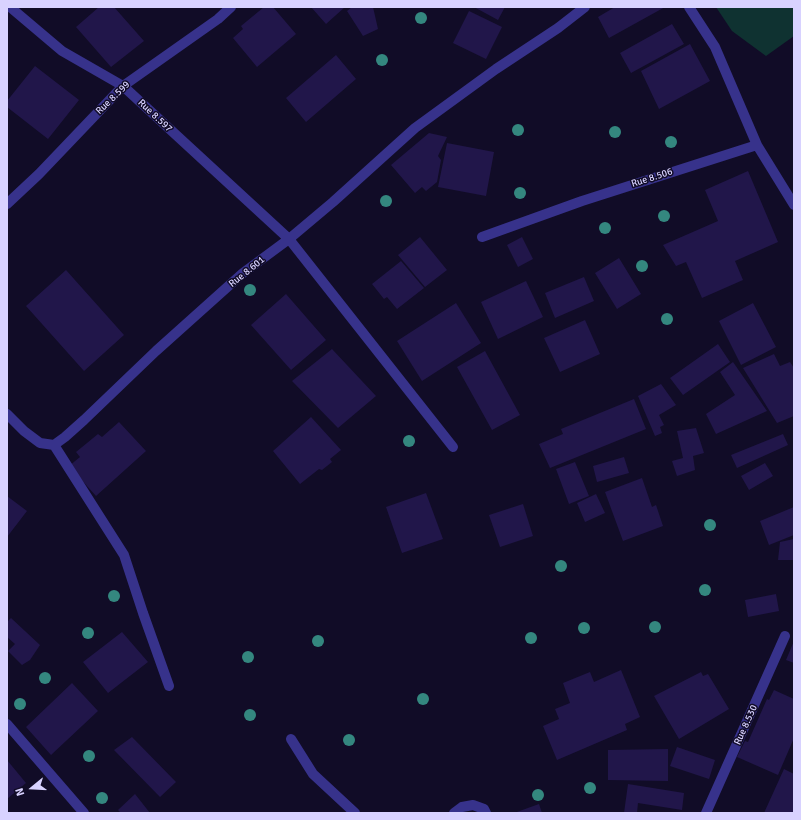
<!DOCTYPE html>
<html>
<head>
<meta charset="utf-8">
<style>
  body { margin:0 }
  #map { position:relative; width:801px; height:820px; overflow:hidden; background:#110c27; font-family:Signika,sans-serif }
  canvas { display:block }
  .frame { position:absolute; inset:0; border:8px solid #d8d2ff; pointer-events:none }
  .north { position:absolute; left:12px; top:768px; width:40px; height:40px; -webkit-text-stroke:3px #110c27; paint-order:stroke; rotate:252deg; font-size:11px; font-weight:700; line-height:16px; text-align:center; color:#d8d2ff }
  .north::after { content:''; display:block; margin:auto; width:14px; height:18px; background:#d8d2ff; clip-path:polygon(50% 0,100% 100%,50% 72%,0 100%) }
</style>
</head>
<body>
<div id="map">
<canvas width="801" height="820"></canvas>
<div class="frame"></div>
<div class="north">N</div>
</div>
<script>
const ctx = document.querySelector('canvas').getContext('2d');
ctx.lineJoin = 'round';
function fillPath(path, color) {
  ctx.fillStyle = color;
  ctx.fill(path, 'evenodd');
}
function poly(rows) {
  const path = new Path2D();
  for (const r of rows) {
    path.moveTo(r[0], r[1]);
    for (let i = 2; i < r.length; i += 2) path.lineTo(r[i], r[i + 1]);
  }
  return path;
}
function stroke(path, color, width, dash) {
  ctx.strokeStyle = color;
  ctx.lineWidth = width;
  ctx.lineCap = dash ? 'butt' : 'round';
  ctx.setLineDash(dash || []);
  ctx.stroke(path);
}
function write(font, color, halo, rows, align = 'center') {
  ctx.font = font + ' Signika,sans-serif';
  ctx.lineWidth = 3;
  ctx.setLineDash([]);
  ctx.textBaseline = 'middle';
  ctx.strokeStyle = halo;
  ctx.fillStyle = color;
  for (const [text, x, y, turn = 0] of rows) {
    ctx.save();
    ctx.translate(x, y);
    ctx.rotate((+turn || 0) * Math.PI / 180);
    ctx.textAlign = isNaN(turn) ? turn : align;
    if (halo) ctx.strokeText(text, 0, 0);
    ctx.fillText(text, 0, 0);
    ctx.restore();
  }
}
const green = poly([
  [716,7,794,7,794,36,766,56,732,31]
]);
const building = poly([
  [99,7,114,7,144,41,111,67,76,27],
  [264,7,273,7,296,34,257,67,233,38,243,29,241,26],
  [311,7,345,7,326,24],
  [352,7,373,7,378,29,363,36,347,11],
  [474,7,505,7,498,20],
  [615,7,665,7,609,38,598,17],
  [469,11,502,27,486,59,453,43],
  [672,24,684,44,631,73,620,53],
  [690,44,710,81,659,109,641,71],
  [336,55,356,79,306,122,286,98],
  [35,66,79,100,48,139,7,107,7,101],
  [429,133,447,137,438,156,441,160,437,182,426,191,422,187,415,193,391,165],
  [447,143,494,152,486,196,438,187],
  [748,171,778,242,735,261,743,280,702,298,686,262,676,266,663,245,718,221,705,190],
  [420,237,447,270,425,287,398,255],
  [522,237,533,259,518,267,507,245],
  [619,258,641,294,617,309,595,273],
  [401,261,424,288,397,309,387,297,384,299,372,284],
  [66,270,124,335,84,371,26,306],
  [584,277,594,301,555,318,545,293],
  [526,281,543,317,498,339,481,302],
  [286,294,326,340,291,370,251,325],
  [456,303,481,343,422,381,397,341],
  [753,303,776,347,741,365,719,321],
  [585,320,600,354,560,372,544,338],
  [718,344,730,362,683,395,670,378],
  [332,349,376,396,338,428,292,381],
  [485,351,520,415,492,430,457,367],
  [774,354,780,366,790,362,794,368,794,416,777,423,743,368],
  [733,362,767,411,716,434,706,414,735,395,720,372],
  [661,384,676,405,659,415,664,425,660,427,662,433,655,436,638,396],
  [634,399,646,429,550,468,539,444,563,434,561,429],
  [311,417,341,450,330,459,332,462,322,470,319,469,300,484,273,451],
  [119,422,146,451,96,496,69,466,80,457,76,452,98,434,102,437],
  [696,428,704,453,693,456,695,470,677,476,672,461,683,458,677,431],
  [783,434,788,445,737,468,731,455],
  [624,457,629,473,597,482,593,466],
  [575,462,589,496,569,504,556,469],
  [765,463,773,476,749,490,741,476],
  [642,478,652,507,656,505,663,526,623,541,605,492],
  [426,493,443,539,402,553,386,507],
  [596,494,605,513,585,522,577,503],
  [7,496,27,511,7,537],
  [523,504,533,536,500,547,489,515],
  [794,507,794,535,769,545,760,521],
  [794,539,794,560,778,560,780,542],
  [776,594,779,611,748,617,745,600],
  [11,618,40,645,30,660,22,665,8,651,15,644,7,637,7,622],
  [122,632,148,662,108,693,83,662],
  [794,641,794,663,786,660],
  [621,670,640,717,625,724,627,730,557,760,543,726,559,719,555,709,570,703,563,683,590,672,594,682],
  [701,672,703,676,708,674,729,709,679,739,654,696],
  [72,683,98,711,51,755,26,727],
  [774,690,794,699,794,738,778,775,737,757,745,741,748,742,767,699,769,700],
  [132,737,176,782,160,797,114,750],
  [677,747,715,760,709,779,670,766],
  [668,749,668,781,608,780,608,750],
  [7,760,26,783,7,799],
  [784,769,794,774,794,813,764,813],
  [628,784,684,793,682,810,638,803,637,813,624,813],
  [135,794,150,813,121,813,118,810],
  [539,804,542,813,514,813]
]);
const street = poly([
  [10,7,62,51,123,86,289,239,333,202,415,128,496,69,558,28,585,7],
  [689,7,715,47,757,145],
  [7,204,39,174,123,86,218,19,231,7],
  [482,237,582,201,757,145,794,205],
  [7,414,24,431,40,443,54,445,65,437,84,420,156,351,243,273,289,239,453,447],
  [54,445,124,555,143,613,169,686],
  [7,724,84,813],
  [291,739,313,774,355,813],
  [454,813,462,807,473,805,484,809,486,813],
  [706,813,785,636]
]);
const trees = [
  [421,18],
  [382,60],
  [518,130],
  [615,132],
  [671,142],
  [520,193],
  [386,201],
  [664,216],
  [605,228],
  [642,266],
  [250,290],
  [667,319],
  [409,441],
  [710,525],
  [561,566],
  [705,590],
  [114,596],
  [655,627],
  [584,628],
  [88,633],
  [531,638],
  [318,641],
  [248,657],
  [45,678],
  [423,699],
  [20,704],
  [250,715],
  [349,740],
  [89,756],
  [590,788],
  [538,795],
  [102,798]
];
const streetNames = [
  ["Rue 8.599",113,98,-44],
  ["Rue 8.597",155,116,43],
  ["Rue 8.506",652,178,-18],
  ["Rue 8.601",247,272,-39],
  ["Rue 8.530",746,725,-66]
];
fillPath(green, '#0f3231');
fillPath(building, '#21164a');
stroke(street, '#37328b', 10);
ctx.fillStyle = '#34877f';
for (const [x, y] of trees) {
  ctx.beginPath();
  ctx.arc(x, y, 6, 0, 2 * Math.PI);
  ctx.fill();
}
write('10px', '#d8d2ff', '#110c27', streetNames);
</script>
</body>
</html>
